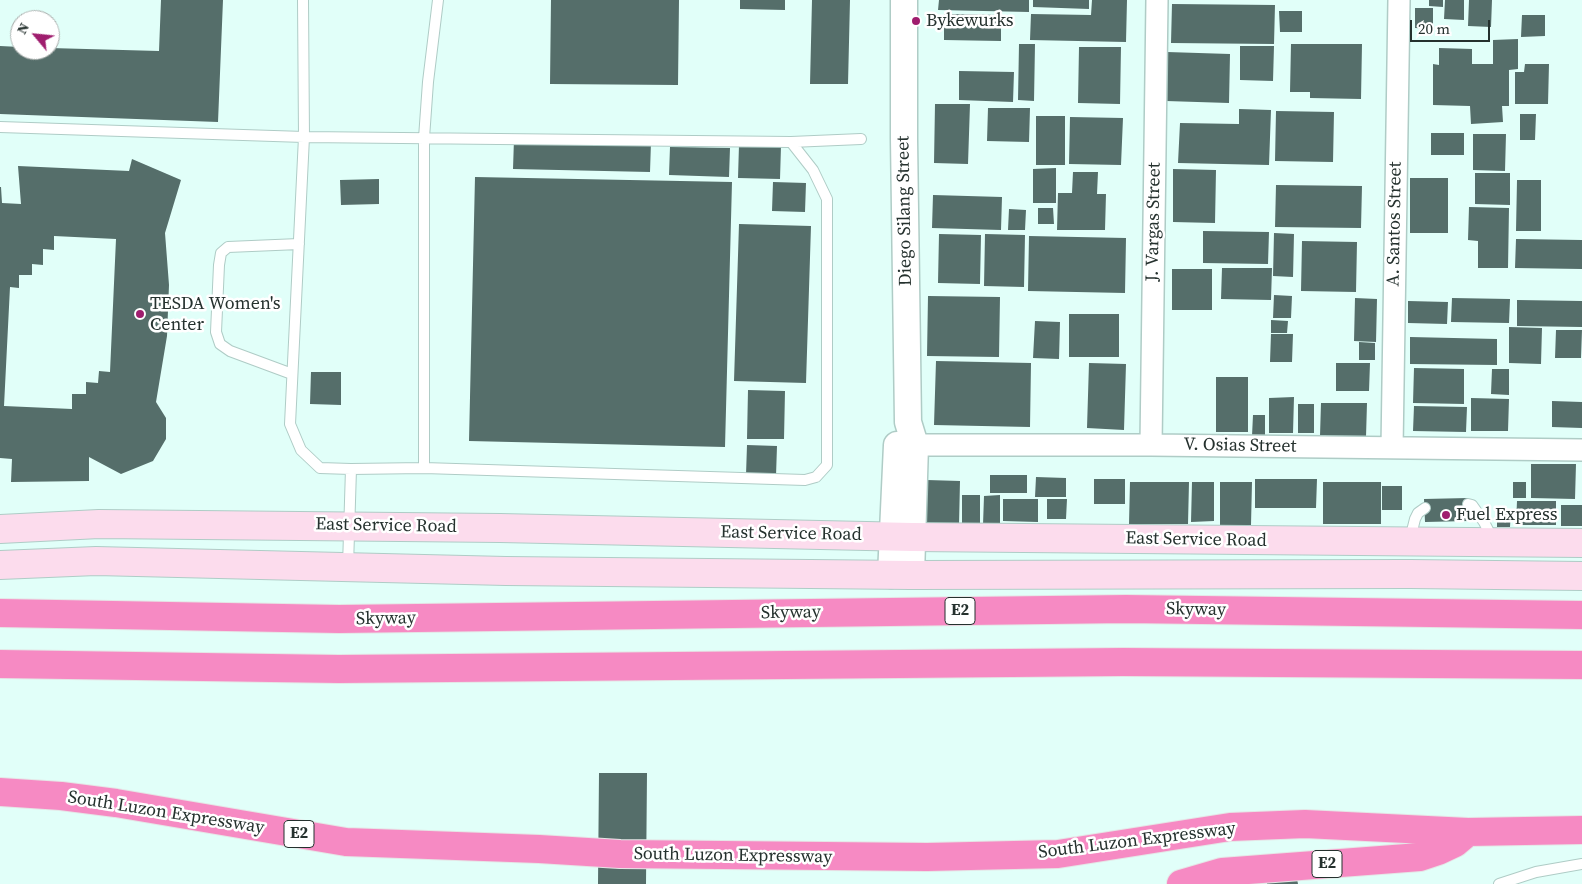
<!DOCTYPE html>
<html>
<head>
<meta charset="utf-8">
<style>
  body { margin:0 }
  #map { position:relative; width:1582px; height:884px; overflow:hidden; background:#e1fff9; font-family:"Source Serif 4",serif }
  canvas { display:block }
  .north { position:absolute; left:10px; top:10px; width:50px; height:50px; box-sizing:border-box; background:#fff; border:1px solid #a8adab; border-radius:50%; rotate:298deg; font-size:14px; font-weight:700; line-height:20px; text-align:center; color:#25312e }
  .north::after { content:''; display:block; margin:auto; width:18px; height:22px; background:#9f1d6e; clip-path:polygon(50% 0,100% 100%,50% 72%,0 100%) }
  .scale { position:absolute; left:1410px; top:20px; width:80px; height:22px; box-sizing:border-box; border:2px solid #25312e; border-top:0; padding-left:6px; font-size:15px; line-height:18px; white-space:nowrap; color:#25312e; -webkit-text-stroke:4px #fff; paint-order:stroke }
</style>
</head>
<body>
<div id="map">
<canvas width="1582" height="884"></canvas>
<div class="north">N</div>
<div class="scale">20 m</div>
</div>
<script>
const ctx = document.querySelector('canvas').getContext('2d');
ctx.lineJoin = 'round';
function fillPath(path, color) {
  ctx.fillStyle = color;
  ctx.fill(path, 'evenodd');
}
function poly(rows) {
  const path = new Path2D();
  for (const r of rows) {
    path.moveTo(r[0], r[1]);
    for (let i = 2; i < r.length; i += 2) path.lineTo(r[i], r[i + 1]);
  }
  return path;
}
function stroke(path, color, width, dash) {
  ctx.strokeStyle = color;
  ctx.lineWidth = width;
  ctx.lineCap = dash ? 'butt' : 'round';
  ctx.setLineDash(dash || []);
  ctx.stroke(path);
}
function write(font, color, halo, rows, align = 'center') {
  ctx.font = font + ' "Source Serif 4",serif';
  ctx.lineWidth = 5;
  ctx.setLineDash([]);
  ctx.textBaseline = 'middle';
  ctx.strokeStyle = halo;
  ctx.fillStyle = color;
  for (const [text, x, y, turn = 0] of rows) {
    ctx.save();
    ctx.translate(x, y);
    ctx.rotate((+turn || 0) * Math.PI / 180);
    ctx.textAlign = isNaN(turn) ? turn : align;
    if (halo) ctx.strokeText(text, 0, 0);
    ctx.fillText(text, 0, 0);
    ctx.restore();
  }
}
const building = poly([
  [161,0,223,0,218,122,0,114,0,46,20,47,20,50,50,50,50,48,159,51],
  [551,0,679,0,678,85,550,84],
  [740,0,785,0,785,10,740,9],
  [812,0,850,0,848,84,810,84],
  [939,0,1029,0,1029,12,938,10],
  [1033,0,1089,0,1089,9,1033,7],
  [1092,0,1127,0,1126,42,1030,40,1031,14,1091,15],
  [1429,0,1443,0,1443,7,1429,6],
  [1445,0,1464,0,1464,20,1444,19],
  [1469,0,1492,0,1491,27,1468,26],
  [1172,4,1275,5,1274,44,1171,43],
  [1415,8,1433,8,1433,29,1415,28],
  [1279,11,1302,11,1302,32,1280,32],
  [944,14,1001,15,1001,41,944,40],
  [1522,15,1545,15,1545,36,1521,37],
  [1518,39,1518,69,1509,70,1509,106,1502,106,1503,122,1471,124,1470,106,1433,105,1433,64,1439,65,1439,48,1472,49,1472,64,1493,64,1493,40],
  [1019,44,1035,44,1034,101,1018,100],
  [1291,44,1362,44,1361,99,1310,98,1310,92,1290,92],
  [1240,46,1274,46,1273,81,1240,80],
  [1079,47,1121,47,1120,104,1078,103],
  [1167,52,1230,54,1229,103,1166,101],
  [1525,64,1549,64,1548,104,1515,104,1515,72,1524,72],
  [959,71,1014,72,1013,102,959,100],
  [935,104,970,104,968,164,934,163],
  [988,108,1030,108,1029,142,987,141],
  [1239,109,1271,110,1269,165,1178,163,1180,123,1239,124],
  [1276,111,1334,112,1333,162,1275,161],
  [1520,114,1536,114,1535,140,1520,140],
  [1036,116,1065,116,1065,165,1036,165],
  [1070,117,1123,118,1121,165,1069,164],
  [1431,133,1464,133,1464,155,1431,155],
  [1473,134,1506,134,1505,171,1473,170],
  [514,139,651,142,650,172,513,169],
  [739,145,781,146,780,179,738,178],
  [670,147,730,148,729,177,669,175],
  [132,159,181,180,165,233,169,285,167,336,156,402,166,418,166,439,153,461,121,474,89,457,89,481,11,482,12,459,0,458,0,187,1,187,2,203,21,204,18,166,129,171],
  [54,236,116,239,110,372,99,371,98,383,86,382,86,394,72,394,72,409,4,406,10,287,19,288,19,275,32,275,32,264,43,265,43,249,54,250],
  [1056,168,1056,203,1033,203,1033,169],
  [1173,169,1216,170,1215,223,1173,222],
  [1073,172,1098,172,1097,194,1106,194,1105,230,1057,230,1058,193,1072,193],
  [1475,173,1510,173,1510,205,1475,204],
  [475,177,732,182,725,447,469,441],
  [1410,178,1448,178,1448,233,1410,233],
  [379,179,379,204,341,205,340,180],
  [1517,180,1541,180,1541,231,1516,231],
  [773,182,806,183,805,212,772,211],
  [1276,185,1362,186,1361,228,1275,227],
  [933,195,1002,197,1001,230,932,228],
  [1469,207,1509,208,1508,268,1478,268,1478,241,1468,240],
  [1038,208,1053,208,1054,224,1038,224],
  [1009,209,1026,210,1025,230,1008,230],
  [739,224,811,226,806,383,734,381],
  [1203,231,1269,232,1268,264,1203,263],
  [1274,233,1294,234,1293,277,1273,276],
  [939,234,981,235,980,284,938,283],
  [985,234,1025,235,1024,287,984,286],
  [1029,236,1126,238,1125,293,1028,291],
  [1516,239,1582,240,1582,269,1515,268],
  [1302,241,1357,242,1356,292,1301,291],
  [1222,268,1272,268,1271,300,1221,299],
  [1172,269,1212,269,1212,310,1172,310],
  [1274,295,1292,296,1291,318,1273,318],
  [928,296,1000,297,999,357,927,356],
  [1355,298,1377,299,1376,342,1354,341],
  [1452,298,1510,299,1509,323,1451,322],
  [1517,300,1582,301,1582,327,1517,326],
  [1408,301,1448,302,1447,324,1408,323],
  [1069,314,1119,314,1119,357,1069,357],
  [1271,320,1288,321,1287,333,1271,333],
  [1035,321,1060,322,1059,359,1033,358],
  [1509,327,1542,328,1541,364,1509,363],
  [1556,330,1582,330,1581,358,1555,358],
  [1271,334,1293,334,1292,362,1270,362],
  [1410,337,1497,339,1497,365,1410,364],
  [1359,342,1375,343,1375,360,1359,360],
  [936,361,1031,363,1030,427,934,425],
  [1089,363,1126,364,1124,430,1087,428],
  [1336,363,1370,363,1369,391,1336,391],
  [1414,368,1464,369,1464,404,1413,403],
  [1492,369,1509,369,1509,395,1491,394],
  [311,372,341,372,341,405,310,404],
  [1216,377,1248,377,1248,432,1216,432],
  [748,390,785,391,784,439,747,439],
  [1294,397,1293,433,1269,433,1269,398],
  [1471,398,1509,399,1508,431,1471,431],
  [1552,401,1582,402,1582,428,1552,427],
  [1321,403,1367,403,1366,437,1320,436],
  [1298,404,1314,404,1314,433,1298,433],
  [1414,406,1467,407,1466,432,1413,431],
  [1253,415,1265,415,1265,436,1252,436],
  [747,445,777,446,776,476,746,475],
  [1531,464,1576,464,1575,499,1531,498],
  [990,475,1027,475,1027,493,990,493],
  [1036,477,1066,478,1066,497,1035,497],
  [1094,479,1125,479,1125,504,1094,504],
  [1255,479,1317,479,1316,508,1255,508],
  [927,480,960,481,959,525,925,524],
  [1130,482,1189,482,1188,524,1129,524],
  [1192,482,1214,482,1214,521,1191,522],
  [1220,482,1252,482,1251,525,1220,525],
  [1323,482,1381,482,1381,524,1323,524],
  [1513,482,1526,482,1526,498,1513,498],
  [1382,486,1402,486,1402,510,1382,510],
  [962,495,980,495,980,523,962,523],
  [1000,495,1000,525,983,525,984,496],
  [1468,498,1468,521,1425,522,1424,499],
  [1003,499,1038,499,1038,522,1003,521],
  [1047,499,1067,499,1066,519,1047,519],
  [1517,501,1556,501,1556,525,1516,525],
  [1561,505,1582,505,1582,526,1561,526],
  [1497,510,1511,510,1510,527,1497,527],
  [599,773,647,773,646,884,598,884],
  [1297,879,1298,884,1267,884,1267,883]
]);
const service = poly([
  [303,0,304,137,290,424,301,450,320,468,351,469,424,468,805,480,816,477,827,465,827,199,813,170,791,142],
  [0,127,304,137,791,142,861,139],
  [292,374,230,351,220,344,216,332,219,265,221,253,228,247,299,244],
  [424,468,424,138,428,82,438,0],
  [1468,504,1472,505,1484,522,1489,532,1491,542],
  [1410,539,1415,519,1418,513,1425,508],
  [348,566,351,469],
  [1499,884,1536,872,1582,864]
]);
const minor = poly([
  [900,445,1151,445,1582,450],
  [1151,445,1157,0],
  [1392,448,1399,0]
]);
const tertiary = poly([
  [904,0,904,139,908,422,915,445,911,575],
  [891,575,897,445]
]);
const secondary = poly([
  [0,529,99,524,500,528,912,537,1582,543],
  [0,565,96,561,506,571,911,575,1410,574,1582,576]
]);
const motorway = poly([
  [0,613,339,619,1126,609,1582,615],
  [0,664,339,669,1123,662,1582,665],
  [0,792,61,796,116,803,346,842,539,849,620,854,927,857,1058,854,1230,827,1305,824,1468,832,1582,830],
  [1181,884,1222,872,1420,857,1438,851,1455,843,1468,832]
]);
const markers = [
  [916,21,5,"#9f1d6e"],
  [140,314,5,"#9f1d6e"],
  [1446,515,5,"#9f1d6e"]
];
const shields = [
  [960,611,30],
  [299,834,30],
  [1327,864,30]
];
const shieldNames = [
  ["E2",960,611],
  ["E2",299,834],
  ["E2",1327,864]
];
const poiNames = [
  ["Bykewurks",926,21],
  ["TESDA Women's",150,304],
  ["Center",150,325],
  ["Fuel Express",1456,515]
];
const streetNames = [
  ["Diego Silang Street",905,211,-91],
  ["J. Vargas Street",1154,222,-89],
  ["A. Santos Street",1395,224,-89],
  ["V. Osias Street",1240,446,1],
  ["East Service Road",386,526,1],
  ["East Service Road",791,534,1],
  ["East Service Road",1196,540,1],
  ["Skyway",1196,610,1],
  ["Skyway",791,613,-1],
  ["Skyway",386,619,-1],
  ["South Luzon Expressway",166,813,9],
  ["South Luzon Expressway",1137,841,-7],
  ["South Luzon Expressway",733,856,1]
];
fillPath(building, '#556e6a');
stroke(service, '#afccc6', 12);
stroke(minor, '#afccc6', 24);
stroke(tertiary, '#afccc6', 29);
stroke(secondary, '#afccc6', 30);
stroke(motorway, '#e5e6e6', 30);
stroke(service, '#fff', 10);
stroke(minor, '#fff', 21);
stroke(tertiary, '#fff', 26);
stroke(secondary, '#fcdced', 28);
stroke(motorway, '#f68ac3', 28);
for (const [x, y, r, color] of markers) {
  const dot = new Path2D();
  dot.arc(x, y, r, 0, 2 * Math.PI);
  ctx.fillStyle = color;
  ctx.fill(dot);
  stroke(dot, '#fff', 2);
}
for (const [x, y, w] of shields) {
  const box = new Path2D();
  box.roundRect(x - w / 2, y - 13.5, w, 27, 4);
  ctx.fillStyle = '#fff';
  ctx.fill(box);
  stroke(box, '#25312e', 1);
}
write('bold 16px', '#25312e', null, shieldNames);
write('18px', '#25312e', '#fff', poiNames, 'left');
write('18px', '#25312e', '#fff', streetNames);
</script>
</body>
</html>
